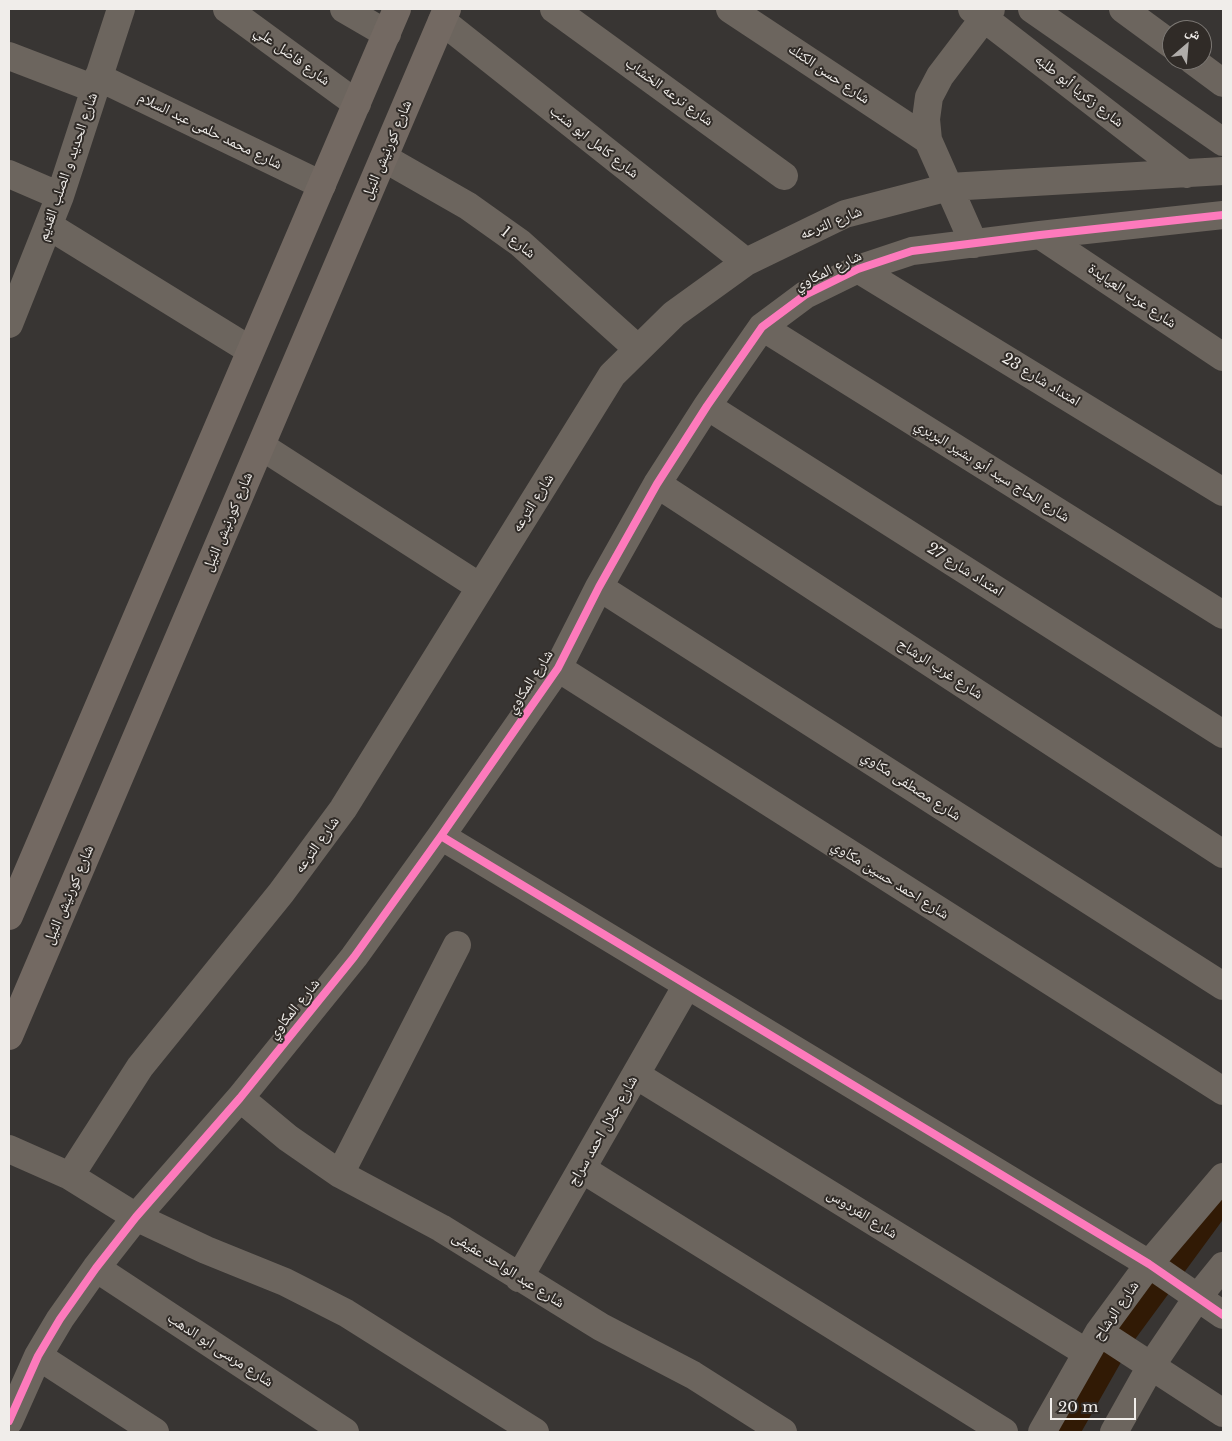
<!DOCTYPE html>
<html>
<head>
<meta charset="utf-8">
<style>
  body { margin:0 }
  #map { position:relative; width:1232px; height:1441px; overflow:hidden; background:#383533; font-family:"Libre Baskerville","Noto Naskh Arabic",serif }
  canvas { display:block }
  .frame { position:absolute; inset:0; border:10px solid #f0edea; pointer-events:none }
  .north { position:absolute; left:1162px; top:20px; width:50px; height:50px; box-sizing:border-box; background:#302b27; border:1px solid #7d7975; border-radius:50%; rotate:27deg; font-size:14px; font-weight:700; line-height:20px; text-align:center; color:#f0edea }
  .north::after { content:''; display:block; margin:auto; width:18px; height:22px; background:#b0adaa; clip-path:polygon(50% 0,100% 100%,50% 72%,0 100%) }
  .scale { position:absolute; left:1050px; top:1398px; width:86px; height:22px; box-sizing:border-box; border:2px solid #f0edea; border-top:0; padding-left:6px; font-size:15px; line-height:18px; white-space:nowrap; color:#f0edea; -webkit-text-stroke:4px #302b27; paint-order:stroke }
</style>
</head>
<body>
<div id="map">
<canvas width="1232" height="1441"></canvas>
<div class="frame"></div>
<div class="north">ش</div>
<div class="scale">20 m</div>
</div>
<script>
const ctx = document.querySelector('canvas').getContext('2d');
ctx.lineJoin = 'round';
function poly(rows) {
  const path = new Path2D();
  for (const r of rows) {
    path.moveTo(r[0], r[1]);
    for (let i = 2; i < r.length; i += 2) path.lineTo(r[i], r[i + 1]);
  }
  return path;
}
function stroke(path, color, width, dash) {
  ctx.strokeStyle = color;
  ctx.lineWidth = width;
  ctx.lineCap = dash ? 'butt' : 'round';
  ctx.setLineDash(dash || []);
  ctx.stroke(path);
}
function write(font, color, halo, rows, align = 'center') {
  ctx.font = font + ' "Libre Baskerville","Noto Naskh Arabic",serif';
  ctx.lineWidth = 4;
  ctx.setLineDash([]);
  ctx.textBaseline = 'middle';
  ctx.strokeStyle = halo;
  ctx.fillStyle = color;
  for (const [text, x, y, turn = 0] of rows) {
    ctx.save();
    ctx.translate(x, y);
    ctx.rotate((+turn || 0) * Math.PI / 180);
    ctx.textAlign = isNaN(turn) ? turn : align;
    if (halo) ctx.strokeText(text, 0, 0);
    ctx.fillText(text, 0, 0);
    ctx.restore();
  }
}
const canal = poly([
  [1064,1432,1118,1337,1215,1205]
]);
const minor = poly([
  [227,9,357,104],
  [344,9,387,34],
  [554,9,784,176],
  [730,9,928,140],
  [972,9,1186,174],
  [1032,9,1223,142],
  [1123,9,1172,45],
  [442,21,746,262],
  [9,56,95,89],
  [1192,60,1223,83],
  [98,77,322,185],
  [384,158,468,206,520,243,638,349],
  [9,174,60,196],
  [49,226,250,350],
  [1040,235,1223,357],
  [974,244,928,140,926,119,929,97,940,76,991,9],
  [858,269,1223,492],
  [9,324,60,196,121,9],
  [762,327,1223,615],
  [707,406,1223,734],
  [261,446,480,587],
  [657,484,1223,854],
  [599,587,1223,986],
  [558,668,1223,1091],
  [441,836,1149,1264,1223,1315],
  [636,1075,1087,1353],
  [240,1098,288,1138,340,1174,441,1228,601,1327,693,1375,783,1432],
  [9,1149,70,1176,136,1217,206,1250,285,1282,346,1313,535,1432],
  [582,1169,1004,1432],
  [340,1174,457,945],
  [70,1176,140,1067,281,893,343,809,612,375,674,314,746,262,845,214,949,187,1223,171],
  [96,1268,345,1432],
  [519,1278,687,985],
  [1099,1332,1223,1413],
  [38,1356,155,1432],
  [9,1421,38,1356,60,1319,96,1268,136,1217,240,1098,354,957,441,836,558,668,599,587,657,484,707,406,762,327,805,295,858,269,912,251,1040,235,1223,215],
  [1042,1432,1099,1332,1149,1264,1223,1177],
  [1114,1432,1151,1366,1197,1298,1223,1266]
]);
const highway = poly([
  [9,916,397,9],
  [9,1036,447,9]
]);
const cycleway = poly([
  [441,836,1149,1264,1223,1315],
  [9,1421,38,1356,60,1319,96,1268,136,1217,240,1098,354,957,441,836,558,668,599,587,657,484,707,406,762,327,805,295,858,269,912,251,1040,235,1223,215]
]);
const streetNames = [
  ["شارع فاضل علي",292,56,36],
  ["شارع حسن الكنك",829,74,34],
  ["شارع زكريا أبو طلبه",1079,91,38],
  ["شارع ترعه الخشاب",669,92,36],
  ["شارع محمد حلمى عبد السلام",210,131,26],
  ["شارع كامل ابو شنب",594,142,38],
  ["شارع كورنيش النيل",387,150,-67],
  ["شارع الحديد و الصلب القديم",68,167,-71],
  ["شارع الترعه",831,223,-22],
  ["شارع 1",518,243,39],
  ["شارع المكاوي",828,271,-26],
  ["شارع عرب العيايدة",1132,296,34],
  ["امتداد شارع 23",1041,380,31],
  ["شارع الحاج سيد أبو بشير البربري",992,471,32],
  ["شارع الترعه",533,503,-58],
  ["شارع كورنيش النيل",228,522,-67],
  ["امتداد شارع 27",965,570,32],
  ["شارع غرب الرشاح",940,669,33],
  ["شارع المكاوي",530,682,-57],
  ["شارع مصطفى مكاوي",911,786,33],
  ["شارع الترعه",317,845,-54],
  ["شارع احمد حسين مكاوي",890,880,32],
  ["شارع كورنيش النيل",69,895,-67],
  ["شارع المكاوي",294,1009,-51],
  ["شارع جلال احمد سراج",603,1131,-60],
  ["شارع الفردوس",862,1214,32],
  ["شارع عبد الواحد عفيفى",508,1270,32],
  ["شارع الرشاح",1116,1311,-55],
  ["شارع مرسى ابو الدهب",220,1350,33]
];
stroke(canal, '#311a05', 30);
stroke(minor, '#6c655e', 28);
stroke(highway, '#736962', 28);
stroke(cycleway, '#fd7abc', 8);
write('15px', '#f0edea', '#302b27', streetNames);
</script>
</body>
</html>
